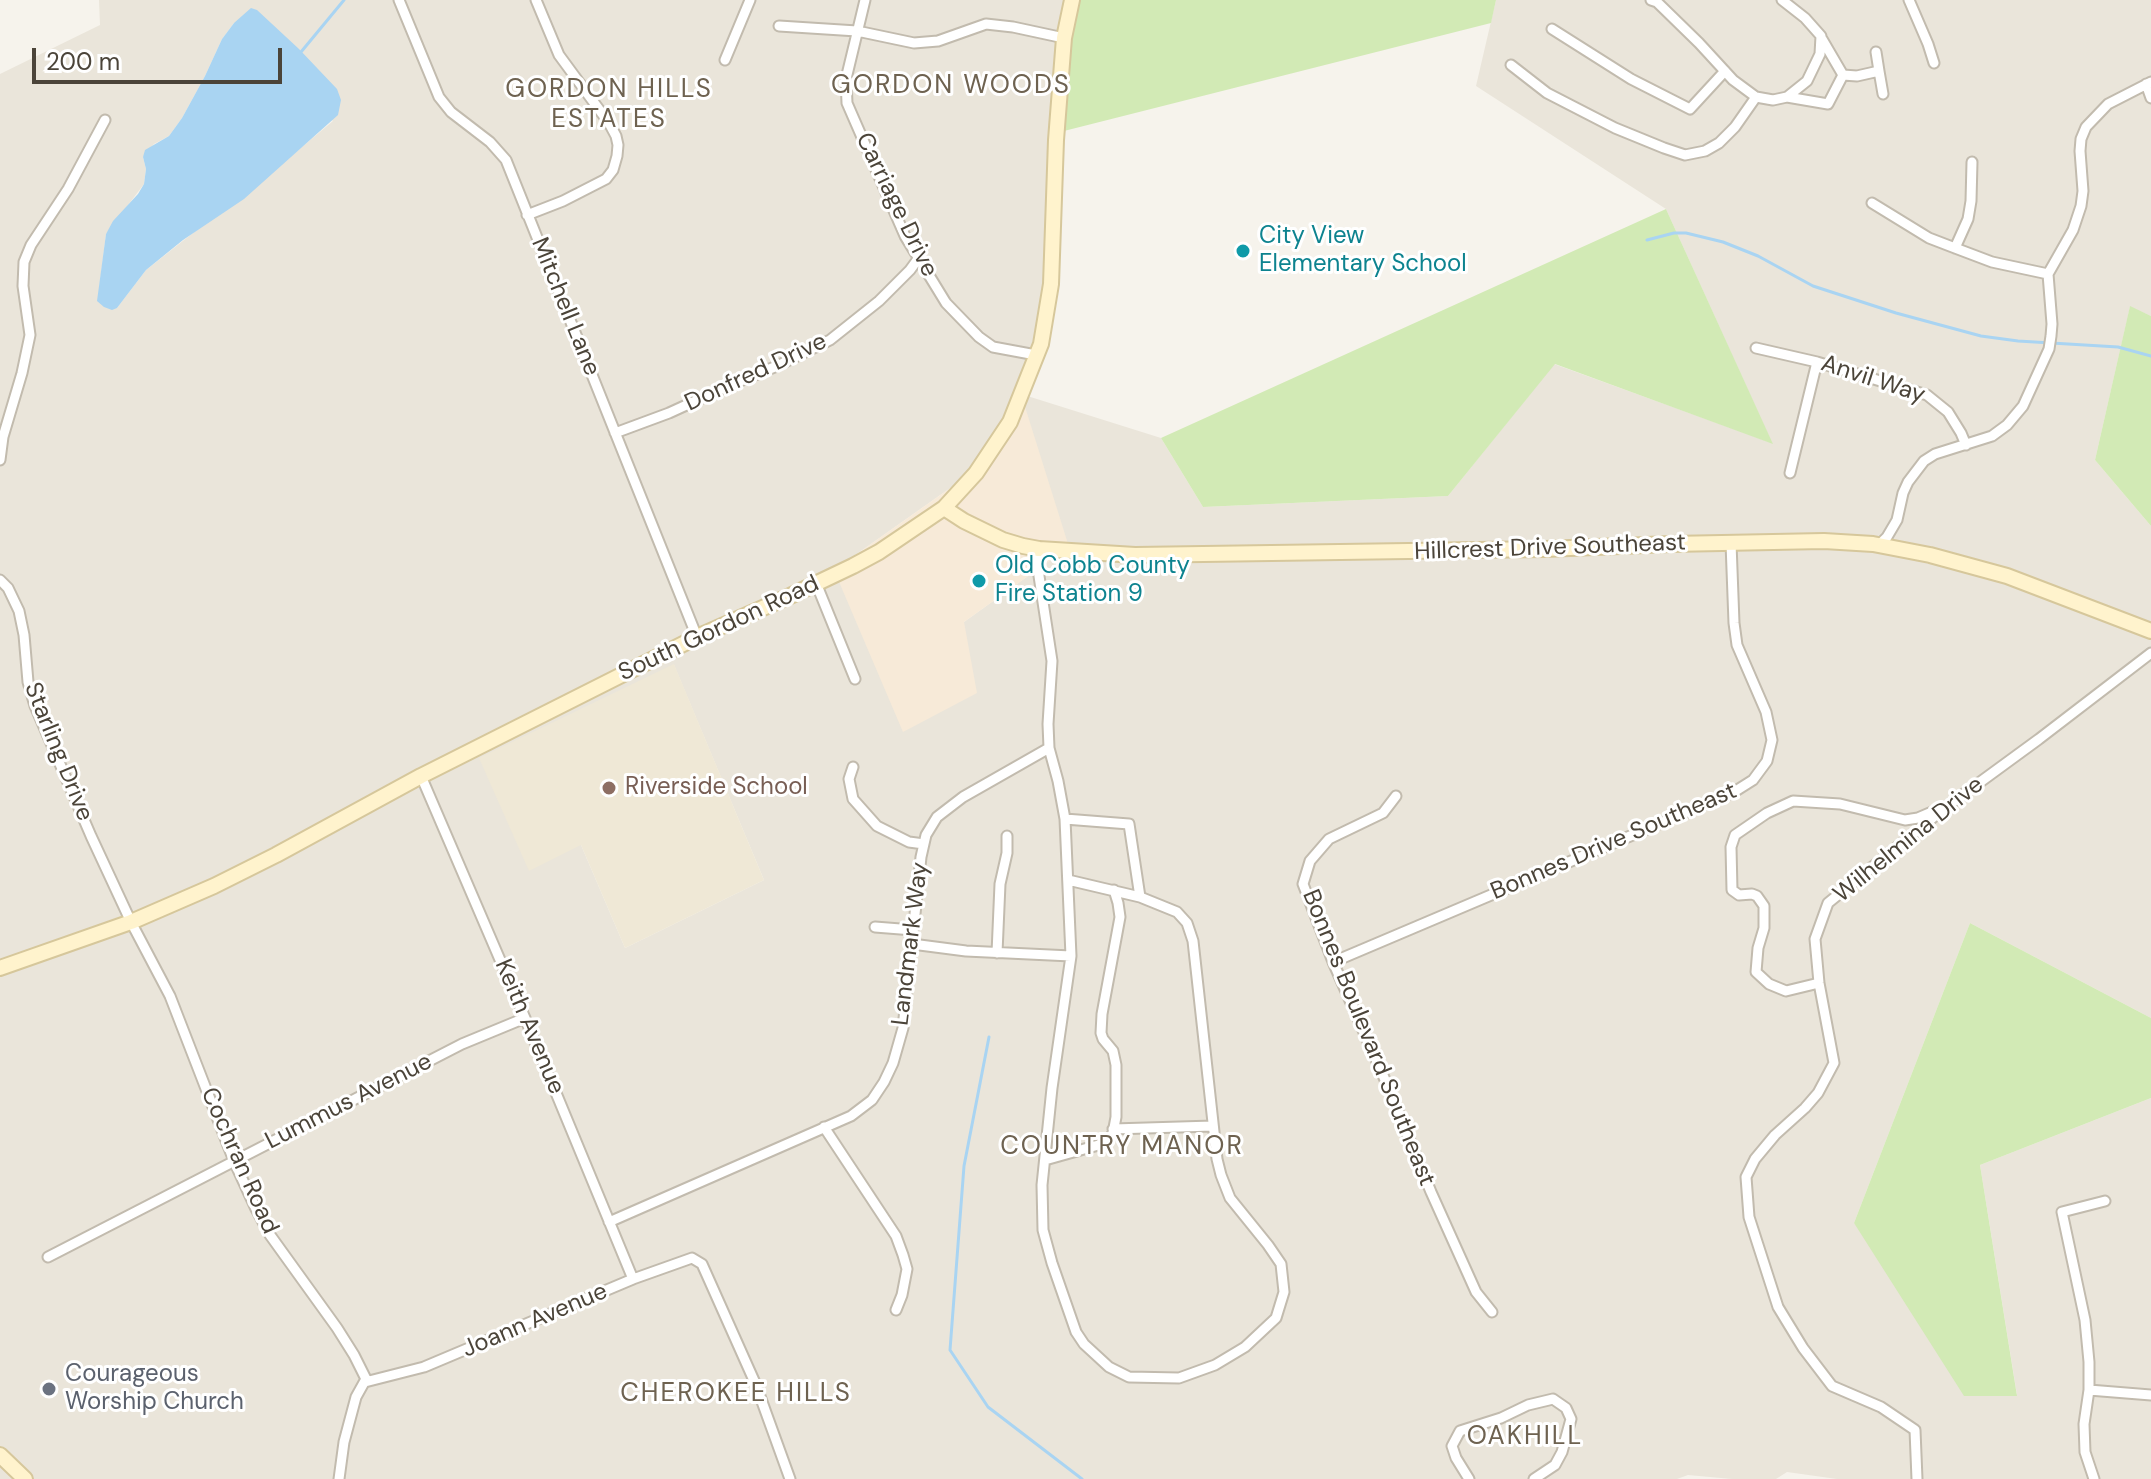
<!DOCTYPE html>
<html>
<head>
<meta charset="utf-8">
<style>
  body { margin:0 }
  #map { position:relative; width:2151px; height:1479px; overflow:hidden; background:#f6f3ec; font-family:"DM Sans",sans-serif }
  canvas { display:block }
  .scale { position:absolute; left:32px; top:48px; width:250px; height:36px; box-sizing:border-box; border:4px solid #4b4439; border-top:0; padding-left:10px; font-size:24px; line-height:28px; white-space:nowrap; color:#4b4439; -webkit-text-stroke:6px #fff; paint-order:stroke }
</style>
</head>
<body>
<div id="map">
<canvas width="2151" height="1479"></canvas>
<div class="scale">200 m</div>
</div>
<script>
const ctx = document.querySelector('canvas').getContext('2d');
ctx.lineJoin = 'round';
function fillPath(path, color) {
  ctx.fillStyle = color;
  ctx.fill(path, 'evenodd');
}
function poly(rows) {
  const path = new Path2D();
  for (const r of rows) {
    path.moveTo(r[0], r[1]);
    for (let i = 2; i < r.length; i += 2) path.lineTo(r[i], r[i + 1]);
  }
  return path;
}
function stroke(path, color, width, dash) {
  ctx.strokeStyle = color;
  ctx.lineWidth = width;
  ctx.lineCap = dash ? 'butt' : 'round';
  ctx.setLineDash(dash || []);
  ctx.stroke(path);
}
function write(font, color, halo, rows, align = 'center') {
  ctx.font = font + ' "DM Sans",sans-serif';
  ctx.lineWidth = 6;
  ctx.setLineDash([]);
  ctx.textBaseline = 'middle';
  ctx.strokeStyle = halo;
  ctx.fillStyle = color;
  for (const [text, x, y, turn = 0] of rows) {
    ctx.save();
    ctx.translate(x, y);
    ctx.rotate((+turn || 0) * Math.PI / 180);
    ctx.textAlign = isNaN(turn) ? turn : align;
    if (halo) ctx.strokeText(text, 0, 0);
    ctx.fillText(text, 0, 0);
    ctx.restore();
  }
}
const residential = poly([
  [99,0,1072,0,1049,284,1021,394,1161,438,1203,507,1448,496,1554,364,1772,443,1666,209,1476,86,1496,0,2151,0,2151,316,2130,307,2095,460,2151,526,2151,1018,1970,923,1854,1223,2017,1395,1980,1165,2151,1098,2151,1479,1837,1479,1787,1472,1776,1479,1732,1479,1688,1475,1677,1479,0,1479,0,74,100,25],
  [234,23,333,121,297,151,146,270,117,308,99,290,106,234,144,184,146,169,143,157,154,144,169,136,182,118,205,76,222,39],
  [963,479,1068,547,964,622,834,570],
  [674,665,764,880,625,948,581,845]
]);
const commercial = poly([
  [1021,394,1069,547,964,622,977,693,903,732,834,570,963,479]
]);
const education = poly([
  [674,664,764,880,625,948,581,845,529,871,479,758]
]);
const green = poly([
  [1072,0,1496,0,1491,23,1060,132],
  [1666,209,1773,444,1555,364,1448,496,1203,507,1161,438],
  [2130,306,2151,316,2151,526,2095,460],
  [1970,923,2151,1018,2151,1098,1980,1165,2017,1396,1964,1396,1854,1223]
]);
const water = poly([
  [251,8,257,10,299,49,337,89,341,100,338,115,244,199,183,240,146,270,117,308,112,310,104,307,97,301,106,234,113,221,138,194,144,184,146,169,143,157,145,150,169,136,182,118,205,76,222,39,234,23]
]);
const stream = poly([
  [301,52,344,0],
  [1647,240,1674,233,1686,233,1723,242,1758,256,1813,286,1896,313,1981,336,2018,341,2118,347,2151,356],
  [989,1037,964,1166,950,1350,988,1407,1082,1479]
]);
const street = poly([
  [399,0,439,97,451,112,490,142,506,160,697,637],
  [865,0,846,79,847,103,905,236,946,303,979,337,993,347,1036,355],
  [1651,0,1657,2,1699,43,1733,80,1756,97,1773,100,1787,97,1807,81,1820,54,1821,36,1805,18,1782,0],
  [1909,0,1928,44,1934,63],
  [779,26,857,31,914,43,938,41,986,24,1013,27,1064,38],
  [1552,29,1631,79,1690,109,1725,71],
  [1876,52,1879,71],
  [725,60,750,0],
  [1511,65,1547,93,1615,128,1664,148,1685,155,1705,151,1719,143,1735,127,1756,97],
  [1843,75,1857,76,1879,71,1883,94],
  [2146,84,2151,98],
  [1787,97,1828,104,1843,75,1822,39],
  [1872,203,1929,238,1955,248,1992,262,2048,274],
  [527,215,563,201,606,179,613,170,617,156,618,145,616,136,609,123,559,55,536,0],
  [1955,248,1968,219,1971,201,1972,162],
  [1756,348,1817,362,1927,395,1948,412,1961,433,1966,445],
  [615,433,669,413,728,386,777,366,830,340,879,301,910,270,918,259],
  [0,460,3,437,22,373,30,335,23,286,24,262,31,245,68,189,105,120],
  [1790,473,1817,362],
  [1879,545,1887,537,1897,520,1903,493,1908,482,1924,461,1935,454,1992,436,2007,425,2023,406,2049,349,2051,336,2052,324,2048,274,2073,230,2081,206,2083,191,2080,151,2081,139,2086,127,2108,104,2151,82],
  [1039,549,1039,576,1052,661,1048,724,1049,748,1058,781,1065,819,1071,956,1052,1088,1042,1185,1043,1230,1052,1263,1076,1332,1084,1344,1109,1367,1129,1377,1179,1378,1215,1365,1245,1347,1276,1318,1284,1292,1281,1264,1268,1245,1230,1198,1221,1175,1217,1159,1193,941,1187,923,1177,912,1140,897,1068,880],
  [0,580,8,588,19,611,24,635,28,682,35,706,91,836,131,922,170,996,234,1161,256,1209,270,1235,337,1328,354,1355,366,1379,356,1397,344,1442,339,1479],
  [816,583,855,679],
  [853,767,849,779,853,799,877,826,909,842,924,844],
  [421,776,525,1018,633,1279],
  [1396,796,1383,813,1329,839,1310,861,1303,884,1333,962,1386,1082,1431,1192,1476,1292,1492,1312],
  [1065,819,1129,824,1140,897],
  [875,927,913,930],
  [912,944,966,951,1071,956],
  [997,953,1000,884,1007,853,1007,836],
  [1333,962,1734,792,1753,780,1767,761,1772,740,1766,712,1737,645,1734,623,1731,543],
  [1819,983,1786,991,1769,984,1756,972,1758,948,1764,928,1764,906,1757,896,1752,894,1739,895,1732,890,1731,847,1735,835,1767,813,1793,801,1840,804,1905,820,1918,818,1939,809],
  [824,1127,896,1236,903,1255,907,1269,902,1295,896,1310],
  [1113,1129,1213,1126],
  [1045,1160,1102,1144,1109,1139,1113,1133,1116,1117,1116,1065,1113,1051,1103,1039,1101,1033,1102,1014,1120,917,1118,903,1114,890],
  [609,1222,851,1116,872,1100,884,1082,893,1063,903,1028,921,857,926,835,937,817,963,797,1049,748],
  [48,1257,462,1044,525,1018],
  [365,1382,424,1367,633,1279,692,1258,702,1264,756,1385,790,1479],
  [2089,1390,2151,1395],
  [1469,1479,1456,1458,1452,1446,1460,1431,1501,1418,1528,1405,1553,1399,1566,1408,1571,1419,1562,1452,1555,1465,1534,1479],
  [1917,1479,1915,1430,1881,1407,1832,1386,1803,1348,1778,1307,1749,1217,1746,1177,1755,1159,1775,1135,1805,1108,1818,1093,1834,1063,1819,983,1815,939,1828,903,1946,807,2039,739,2151,653],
  [2094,1479,2085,1452,2084,1424,2089,1390,2089,1362,2085,1320,2062,1212,2105,1201]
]);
const secondary = poly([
  [944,508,964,521,1003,540,1023,546,1039,549,1135,555,1545,549,1671,544,1824,541,1873,544,1930,555,2007,576,2151,631],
  [0,968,131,922,214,886,276,855,421,776,697,637,790,596,853,566,879,552,944,508,976,473,1010,422,1041,344,1051,284,1056,140,1064,38,1072,0],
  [0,1455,25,1479]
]);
const markers = [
  [1243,251,8,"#0f9aa8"],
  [979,581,8,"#0f9aa8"],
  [609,788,8,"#8d6e63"],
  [49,1389,8,"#6b7280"]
];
const streetNames = [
  ["Carriage Drive",896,205,64],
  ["Mitchell Lane",565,307,68],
  ["Donfred Drive",756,373,-25],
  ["Anvil Way",1873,380,18],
  ["Hillcrest Drive Southeast",1550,548,-2],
  ["South Gordon Road",719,629,-25],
  ["Starling Drive",58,752,68],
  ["Wilhelmina Drive",1909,840,-39],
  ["Bonnes Drive Southeast",1614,842,-23],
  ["Landmark Way",911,944,-83],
  ["Keith Avenue",529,1027,67],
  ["Bonnes Boulevard Southeast",1368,1038,68],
  ["Lummus Avenue",349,1102,-27],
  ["Cochran Road",239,1161,66],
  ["Joann Avenue",535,1321,-23]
];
const cultureNames = [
  ["City View",1259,237],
  ["Elementary School",1259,265],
  ["Old Cobb County",995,567],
  ["Fire Station 9",995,595]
];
const educationNames = [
  ["Riverside School",625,788]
];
const worshipNames = [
  ["Courageous",65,1375],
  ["Worship Church",65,1403]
];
const neighbourhoodNames = [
  ["GORDON WOODS",951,86],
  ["GORDON HILLS",609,90],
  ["ESTATES",609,120],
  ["COUNTRY MANOR",1122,1147],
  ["CHEROKEE HILLS",736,1394],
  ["OAKHILL",1525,1437]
];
fillPath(residential, '#eae5da');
fillPath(commercial, '#f7ead8');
fillPath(education, '#efe8d6');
fillPath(green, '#d2eab5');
fillPath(water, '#a9d4f2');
stroke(stream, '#a9d4f2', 3);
stroke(street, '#c2bbae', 13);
stroke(secondary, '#d6c79b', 18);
stroke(street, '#fff', 9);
stroke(secondary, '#fff3cd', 14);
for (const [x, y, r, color] of markers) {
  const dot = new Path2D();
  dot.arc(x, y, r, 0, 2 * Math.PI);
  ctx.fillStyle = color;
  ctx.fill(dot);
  stroke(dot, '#fff', 3);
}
write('24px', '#4b4439', '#fff', streetNames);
write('24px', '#0d838f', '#fff', cultureNames, 'left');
write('24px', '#785e54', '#fff', educationNames, 'left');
write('24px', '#5b616d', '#fff', worshipNames, 'left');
ctx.letterSpacing = '2px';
write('26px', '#6e6250', '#fff', neighbourhoodNames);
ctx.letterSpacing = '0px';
</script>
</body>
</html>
